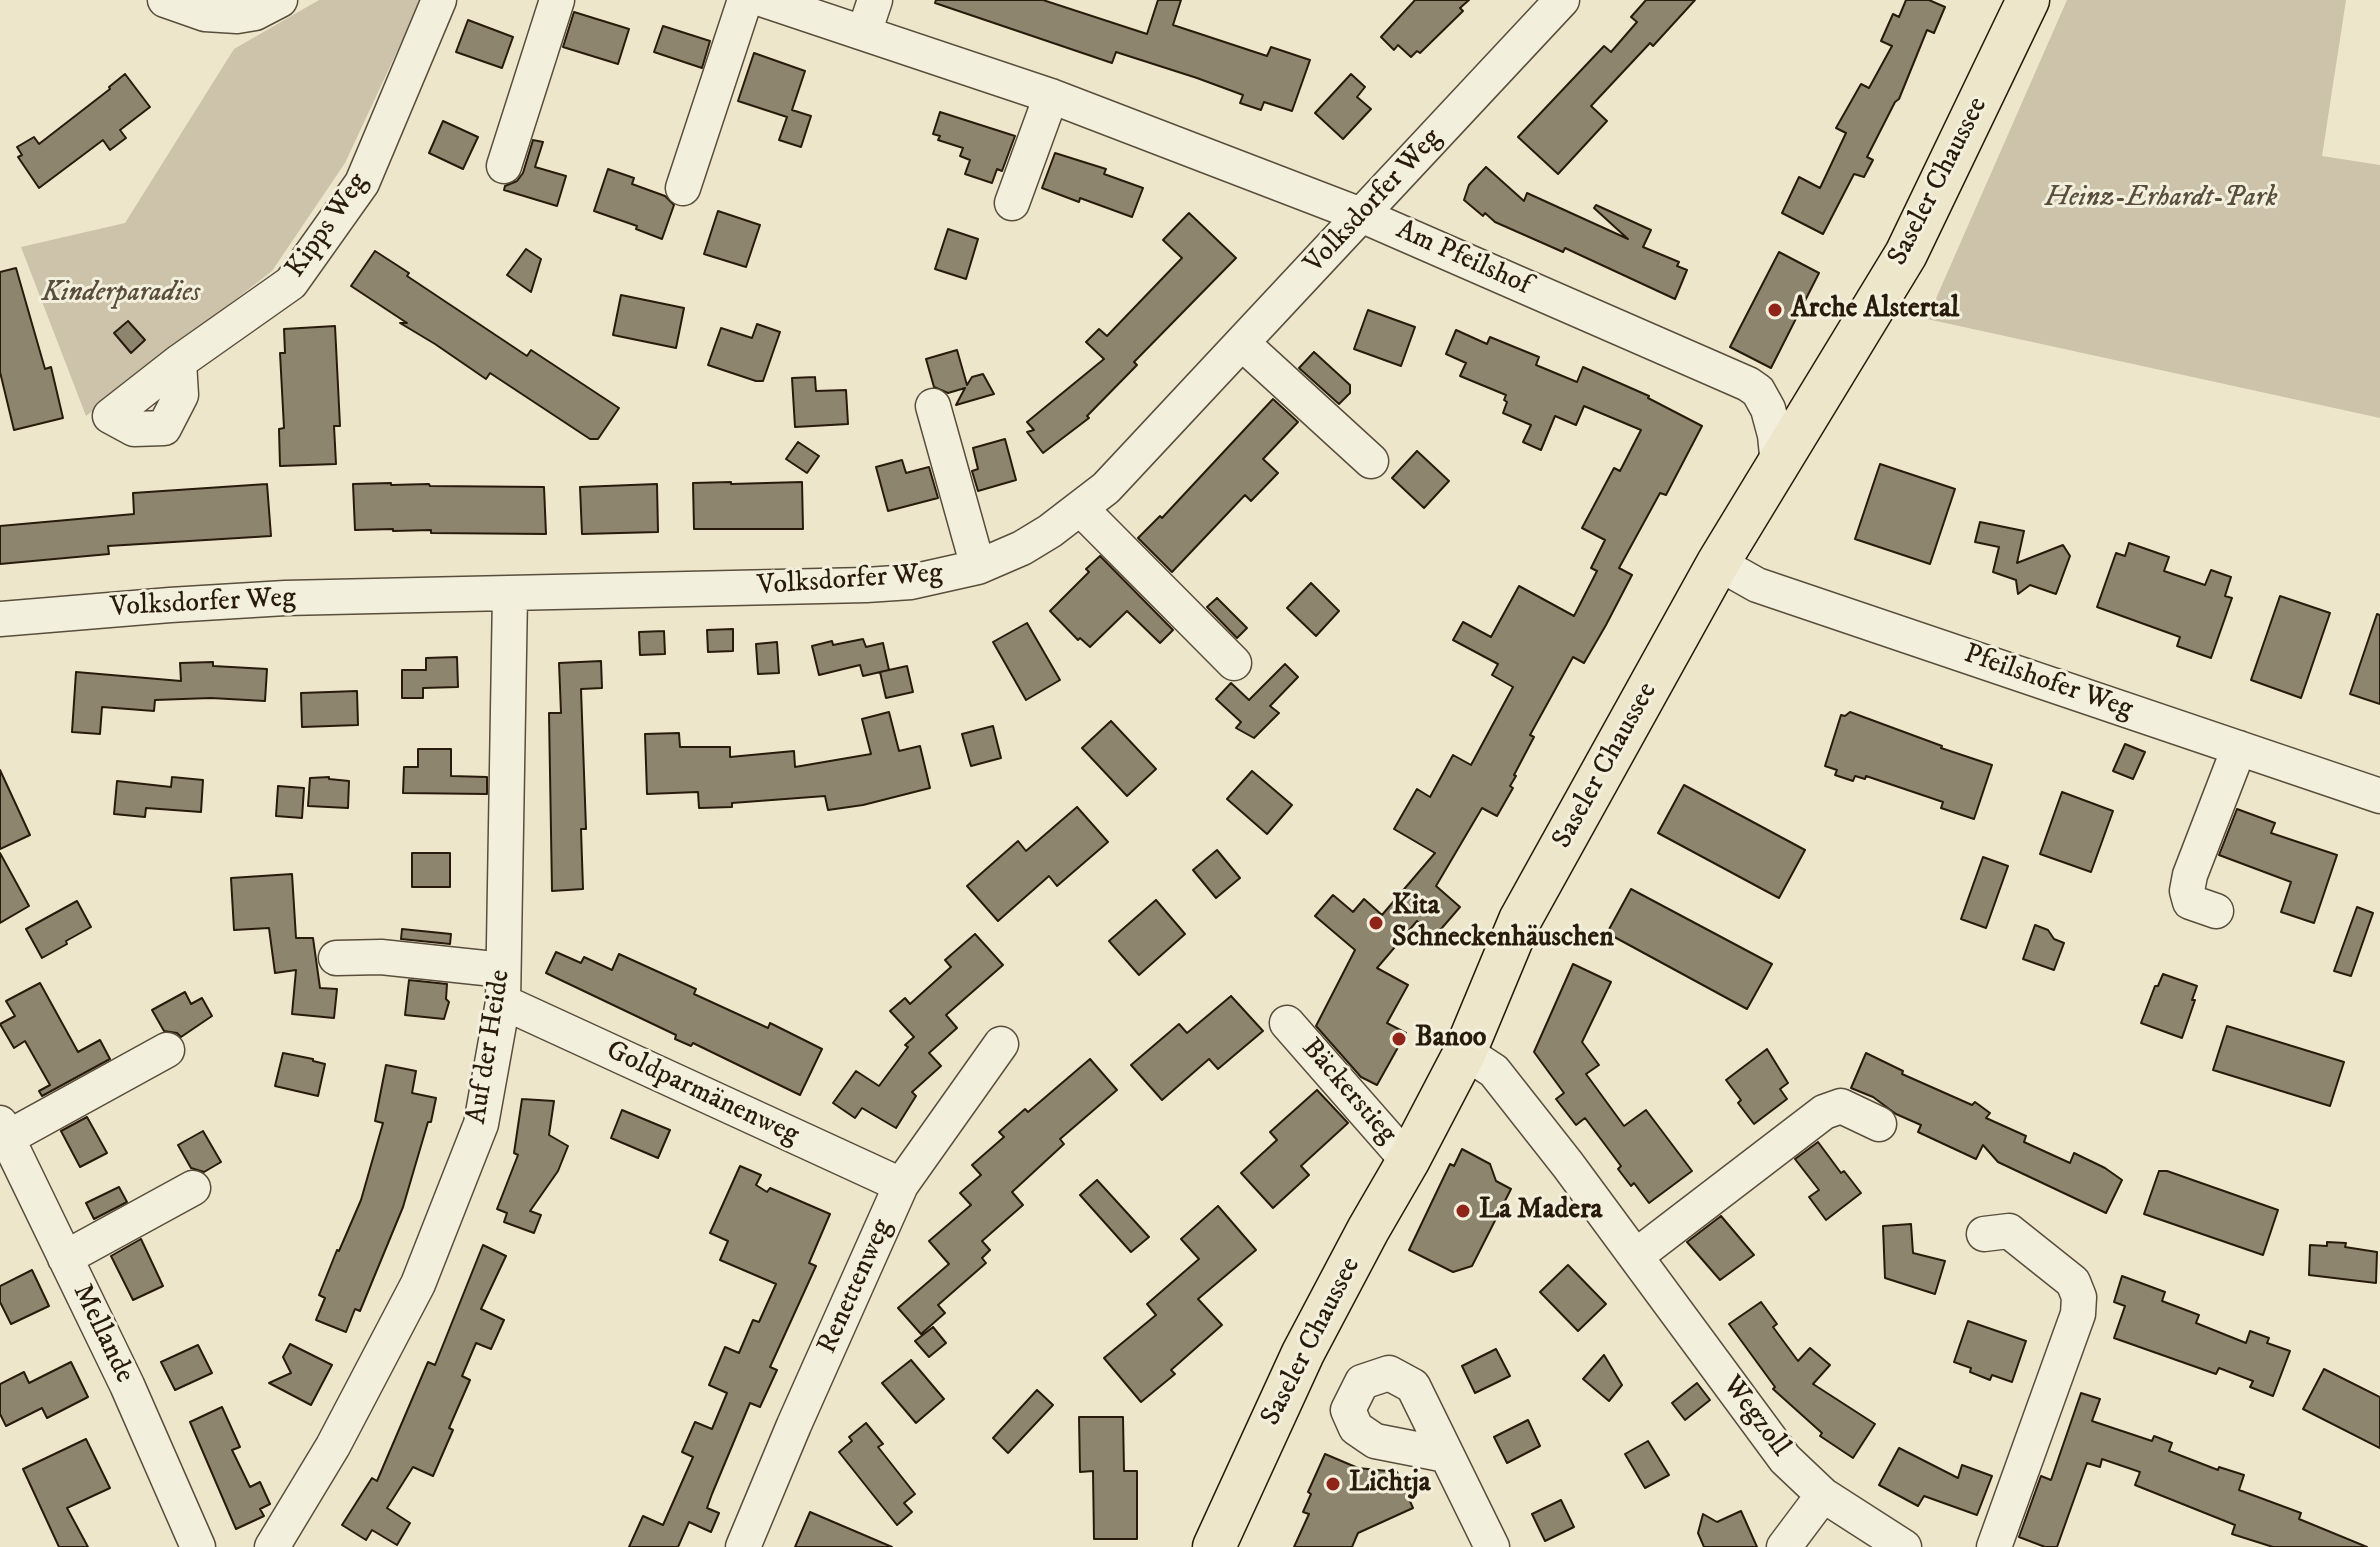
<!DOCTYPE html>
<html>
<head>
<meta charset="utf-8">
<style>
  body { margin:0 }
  canvas { display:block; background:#ede6cb }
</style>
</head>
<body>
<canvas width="2380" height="1547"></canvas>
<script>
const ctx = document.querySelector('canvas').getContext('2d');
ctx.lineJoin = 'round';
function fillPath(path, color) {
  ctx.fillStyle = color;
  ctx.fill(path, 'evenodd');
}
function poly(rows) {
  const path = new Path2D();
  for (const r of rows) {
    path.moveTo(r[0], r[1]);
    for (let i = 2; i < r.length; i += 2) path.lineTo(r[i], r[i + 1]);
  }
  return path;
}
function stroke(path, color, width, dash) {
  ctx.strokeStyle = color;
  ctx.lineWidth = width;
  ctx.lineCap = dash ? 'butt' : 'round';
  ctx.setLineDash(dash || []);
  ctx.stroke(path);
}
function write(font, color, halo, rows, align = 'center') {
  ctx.font = font + ' "IM FELL DW Pica",serif';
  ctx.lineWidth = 6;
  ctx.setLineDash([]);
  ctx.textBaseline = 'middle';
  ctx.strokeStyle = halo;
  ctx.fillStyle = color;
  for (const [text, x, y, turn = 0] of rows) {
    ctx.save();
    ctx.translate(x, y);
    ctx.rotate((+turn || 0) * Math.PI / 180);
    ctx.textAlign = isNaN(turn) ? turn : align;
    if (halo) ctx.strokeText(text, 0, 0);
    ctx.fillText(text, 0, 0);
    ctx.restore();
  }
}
const green = poly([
  [319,0,421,0,345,163,272,271,86,416,21,247,125,223,234,49],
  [2067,0,2346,0,2322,156,2380,165,2380,418,1927,319]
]);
const building = poly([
  [936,0,1043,0,1147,34,1158,0,1181,0,1173,25,1267,56,1271,47,1310,60,1292,111,1264,102,1261,110,1240,103,1243,95,1197,78,1116,52,1112,63,935,3,936,0],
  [1415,0,1469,0,1460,8,1463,11,1420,53,1417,51,1411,57,1398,45,1394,50,1381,37,1415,0],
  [1646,0,1695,0,1653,46,1650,43,1591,106,1607,121,1558,174,1518,137,1604,46,1611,52,1637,22,1631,17,1646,0],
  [1906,0,1929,0,1945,7,1934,33,1927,30,1899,99,1895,102,1867,157,1873,160,1864,177,1854,174,1823,234,1782,213,1799,177,1820,188,1846,133,1836,128,1861,84,1869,88,1892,46,1881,41,1893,14,1899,17,1906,0],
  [574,12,629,29,618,64,563,47,574,12],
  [468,20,513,37,502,68,456,52,468,20],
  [663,26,710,41,702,68,654,52,663,26],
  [754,53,805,71,792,110,811,116,801,147,779,140,787,117,738,101,754,53],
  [125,74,150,107,120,130,126,138,110,150,103,140,39,188,18,157,22,155,17,147,34,137,39,144,110,89,109,87,125,74],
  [1351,74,1365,87,1357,97,1371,109,1343,139,1315,113,1351,74],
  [940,112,1015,136,1002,171,997,169,992,183,965,174,970,160,960,156,963,148,938,140,940,136,933,134,940,112],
  [443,121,478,137,463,169,429,153,443,121],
  [533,140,543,142,535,167,566,176,557,206,504,190,505,186,517,181,523,173,533,140],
  [1055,153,1106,169,1104,174,1143,188,1132,217,1080,198,1079,202,1042,188,1055,153],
  [1486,167,1524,201,1527,193,1628,239,1594,208,1596,205,1651,230,1643,247,1679,262,1677,266,1687,270,1675,299,1565,248,1563,252,1495,222,1485,213,1483,216,1464,200,1469,185,1486,167],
  [608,169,634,178,632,184,665,196,674,205,662,239,636,229,637,226,594,211,608,169],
  [718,211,760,225,746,267,704,254,718,211],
  [1189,213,1236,258,1134,362,1137,365,1087,416,1089,418,1043,453,1027,432,1034,430,1027,422,1104,359,1086,342,1099,329,1107,336,1182,258,1163,240,1189,213],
  [948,229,978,239,966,279,935,269,948,229],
  [526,249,541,259,531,292,507,275,526,249],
  [375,251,409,273,407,276,527,356,531,350,619,408,598,439,590,439,490,373,486,379,435,344,400,323,407,323,351,286,375,251],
  [1779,252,1819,273,1771,368,1730,347,1779,252],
  [16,268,45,369,51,367,63,418,14,430,0,372,0,272,16,268],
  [621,295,684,308,676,348,613,335,621,295],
  [1368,310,1415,327,1401,366,1354,349,1368,310],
  [128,321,145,340,131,353,114,333,128,321],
  [757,324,780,332,763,381,756,381,708,365,721,328,752,338,757,324],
  [335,326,340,426,334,426,336,464,280,466,279,429,284,428,280,353,285,353,284,329,335,326],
  [1456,330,1487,344,1490,337,1539,357,1536,365,1577,382,1583,367,1649,396,1648,398,1702,426,1666,495,1660,493,1619,568,1632,575,1606,625,1584,663,1573,657,1530,735,1534,737,1514,775,1516,776,1510,786,1513,788,1497,816,1482,808,1436,886,1460,907,1435,936,1417,921,1377,968,1408,985,1387,1023,1406,1033,1377,1085,1361,1077,1316,1026,1355,950,1315,916,1333,895,1353,912,1364,899,1382,915,1435,853,1394,829,1417,789,1430,797,1453,755,1471,765,1513,687,1492,675,1498,664,1453,640,1463,622,1491,637,1519,586,1574,616,1597,571,1591,568,1605,540,1582,528,1614,468,1620,471,1641,430,1584,406,1576,425,1555,416,1541,450,1523,442,1531,425,1503,413,1507,402,1504,400,1506,395,1460,376,1466,363,1446,354,1456,330],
  [957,350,967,385,972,377,983,374,994,394,956,405,965,388,948,393,934,387,926,359,957,350],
  [1314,352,1350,385,1350,393,1339,404,1299,368,1314,352],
  [815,377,816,391,846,390,848,424,795,427,792,378,815,377],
  [1273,399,1298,422,1263,459,1278,473,1251,501,1245,495,1172,572,1138,538,1160,516,1162,518,1273,399],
  [1005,439,1016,480,978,491,972,471,978,469,973,448,1005,439],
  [798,442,819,456,807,473,786,459,798,442],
  [1417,451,1449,481,1424,508,1392,478,1417,451],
  [902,460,906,473,929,467,938,498,888,511,876,467,902,460],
  [1880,464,1955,489,1930,564,1855,539,1880,464],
  [731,482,731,484,802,482,803,529,694,529,693,483,731,482],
  [391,483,391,485,429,484,430,486,544,487,546,534,431,533,431,530,393,531,393,529,355,530,353,484,391,483],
  [267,484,271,536,108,546,109,554,0,564,0,526,134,514,133,493,267,484],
  [657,484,658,532,582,534,580,487,657,484],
  [1980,522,2024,531,2017,563,2063,545,2070,556,2056,594,2030,585,2018,594,2016,580,1993,572,1999,547,1975,542,1980,522],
  [2129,543,2169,557,2164,571,2205,585,2211,570,2231,577,2225,596,2232,598,2211,658,2177,646,2180,637,2097,607,2116,553,2125,556,2129,543],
  [1100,556,1173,630,1160,643,1127,611,1090,647,1080,638,1078,640,1050,611,1089,572,1086,569,1100,556],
  [1311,583,1339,611,1316,636,1287,608,1311,583],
  [2280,596,2330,613,2301,698,2251,680,2280,596],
  [1217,598,1247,628,1237,638,1207,607,1217,598],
  [2377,614,2380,615,2380,704,2350,694,2377,614],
  [1027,623,1060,680,1026,700,993,642,1027,623],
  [733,629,733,651,708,652,707,630,733,629],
  [664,631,665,654,640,655,639,632,664,631],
  [863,639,866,647,883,643,889,670,863,676,860,665,819,675,812,646,832,641,833,645,863,639],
  [777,642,779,673,758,674,756,644,777,642],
  [457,657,458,687,423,688,423,698,402,698,402,670,426,670,426,658,457,657],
  [601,661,602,688,581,689,586,829,581,829,583,889,552,891,549,713,561,713,559,663,601,661],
  [213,662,213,666,267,669,265,701,211,698,155,700,154,711,102,707,100,734,72,732,76,672,181,681,180,663,213,662],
  [1285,664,1298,677,1270,706,1279,713,1254,738,1236,728,1241,722,1216,699,1231,683,1249,700,1285,664],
  [907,666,913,692,886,698,880,672,907,666],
  [357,691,358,725,302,727,301,693,357,691],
  [889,712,899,751,920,746,930,788,863,805,828,810,825,796,732,803,732,807,699,808,698,792,647,794,645,734,679,733,680,747,730,747,730,757,794,751,795,767,871,754,862,719,889,712],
  [1850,712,1942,746,1941,748,1992,765,1974,819,1941,808,1943,802,1866,776,1865,779,1855,776,1853,781,1835,775,1837,770,1825,766,1841,715,1845,716,1850,712],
  [1111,721,1156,769,1127,796,1082,748,1111,721],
  [993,726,1001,758,971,766,962,734,993,726],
  [2125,744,2145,752,2133,779,2113,771,2125,744],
  [418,749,451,749,451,776,487,777,487,794,403,793,404,767,418,767,418,749],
  [0,770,30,835,0,849,0,770],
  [1252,771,1292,805,1267,834,1227,799,1252,771],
  [172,777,203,780,201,812,146,808,145,817,114,814,117,781,171,787,172,777],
  [329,777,329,779,349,781,348,808,308,806,310,778,329,777],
  [1684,785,1805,850,1779,898,1658,833,1684,785],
  [278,786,304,788,302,818,276,816,278,786],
  [2062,792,2113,811,2091,872,2040,854,2062,792],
  [1077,807,1108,842,1057,886,1049,876,998,921,967,886,1018,841,1026,851,1077,807],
  [2237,809,2275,823,2271,833,2337,855,2314,923,2281,912,2291,882,2219,855,2237,809],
  [1217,850,1240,878,1216,898,1193,870,1217,850],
  [0,853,29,906,0,923,0,853],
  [412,853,450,853,450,887,412,887,412,853],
  [1983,857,2008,866,1986,928,1961,919,1983,857],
  [292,874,296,938,313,938,320,988,337,989,334,1018,292,1014,296,970,275,973,269,928,234,930,231,878,292,874],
  [1631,889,1772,964,1747,1009,1607,933,1631,889],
  [1156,900,1185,934,1139,975,1109,941,1156,900],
  [77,901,91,927,66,941,67,944,42,958,26,929,77,901],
  [2357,907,2373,913,2351,976,2334,971,2357,907],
  [2035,925,2048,930,2054,939,2064,943,2054,970,2023,959,2035,925],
  [402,929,451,934,450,944,401,939,402,929],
  [975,934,1003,965,946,1015,957,1028,929,1053,941,1066,912,1092,916,1096,896,1128,862,1108,855,1118,833,1103,856,1071,879,1086,908,1047,905,1045,914,1037,890,1011,905,998,910,1004,951,967,945,960,975,934],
  [556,952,581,963,584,957,612,970,619,954,696,989,694,994,768,1028,770,1023,822,1049,800,1095,693,1043,691,1046,675,1039,676,1035,546,973,556,952],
  [1573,964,1611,982,1582,1042,1599,1065,1586,1074,1624,1126,1646,1110,1692,1171,1649,1203,1634,1183,1631,1186,1618,1169,1621,1166,1585,1118,1576,1125,1556,1099,1564,1093,1534,1052,1573,964],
  [2163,974,2197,986,2192,1000,2195,1000,2182,1038,2141,1023,2155,986,2158,986,2163,974],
  [409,980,447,984,446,999,449,1002,444,1019,405,1015,409,980],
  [40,983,78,1052,100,1040,110,1059,42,1096,39,1091,50,1085,25,1041,14,1048,0,1024,15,1016,6,1001,40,983],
  [185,992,191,1004,202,998,212,1016,181,1037,177,1033,164,1031,152,1010,185,992],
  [1231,996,1263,1031,1218,1069,1209,1059,1162,1100,1131,1065,1179,1024,1187,1033,1231,996],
  [2227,1026,2344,1062,2330,1106,2213,1070,2227,1026],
  [1767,1049,1788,1083,1780,1089,1787,1099,1754,1124,1738,1103,1741,1100,1726,1080,1767,1049],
  [283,1053,313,1059,313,1061,325,1064,318,1096,275,1086,283,1053],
  [1866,1053,1903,1071,1902,1074,1972,1105,1975,1102,1990,1113,1986,1118,2026,1136,2024,1142,2070,1163,2074,1153,2105,1168,2122,1180,2106,1213,1998,1162,1983,1145,1976,1159,1918,1132,1921,1125,1896,1114,1873,1097,1851,1088,1866,1053],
  [1090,1059,1117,1090,1060,1139,1064,1144,1012,1192,1023,1205,982,1241,990,1250,982,1258,986,1263,938,1305,945,1313,921,1334,898,1308,949,1264,929,1241,971,1205,960,1193,981,1175,972,1165,1004,1137,999,1132,1025,1109,1028,1112,1090,1059],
  [386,1065,416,1071,412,1093,436,1098,431,1122,428,1122,403,1207,360,1311,355,1309,346,1332,316,1320,325,1298,319,1295,337,1250,339,1251,361,1200,383,1123,375,1121,386,1065],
  [1317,1090,1348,1123,1301,1166,1309,1175,1273,1208,1241,1173,1277,1140,1270,1132,1317,1090],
  [522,1099,554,1101,549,1135,568,1146,558,1171,530,1211,541,1215,534,1233,504,1222,507,1213,497,1209,518,1155,514,1153,522,1099],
  [622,1110,670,1130,658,1158,611,1138,622,1110],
  [87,1117,107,1153,80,1167,61,1131,87,1117],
  [203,1131,221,1162,204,1172,191,1168,178,1145,203,1131],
  [1818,1142,1841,1173,1844,1171,1861,1193,1826,1220,1809,1197,1819,1190,1795,1159,1818,1142],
  [1462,1149,1490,1164,1496,1181,1511,1189,1472,1266,1453,1272,1409,1250,1450,1164,1454,1166,1462,1149],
  [740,1166,761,1175,756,1185,767,1192,770,1188,830,1214,809,1263,816,1266,770,1367,777,1370,760,1407,750,1403,712,1494,707,1508,719,1513,711,1532,689,1522,678,1547,629,1547,643,1516,663,1525,693,1457,682,1452,695,1422,712,1429,727,1393,709,1385,725,1347,739,1353,753,1320,759,1322,776,1284,720,1260,728,1241,710,1233,740,1166],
  [2159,1171,2167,1171,2278,1210,2263,1255,2144,1214,2159,1171],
  [1097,1180,1149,1237,1131,1252,1080,1195,1097,1180],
  [119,1187,127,1202,94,1219,86,1203,119,1187],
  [1218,1206,1256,1250,1198,1299,1222,1325,1171,1370,1175,1374,1141,1402,1104,1358,1156,1315,1147,1304,1199,1259,1181,1239,1218,1206],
  [1721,1216,1754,1255,1720,1280,1687,1242,1721,1216],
  [1911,1224,1913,1253,1945,1261,1935,1294,1885,1278,1883,1226,1911,1224],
  [141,1239,163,1286,133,1300,111,1256,141,1239],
  [2327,1242,2346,1243,2345,1247,2377,1252,2376,1283,2309,1275,2310,1245,2327,1246,2327,1242],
  [483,1245,506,1256,481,1309,504,1320,491,1349,476,1343,462,1376,470,1380,449,1428,453,1430,433,1476,413,1467,387,1508,410,1523,397,1545,372,1530,366,1540,342,1525,372,1478,377,1481,428,1362,435,1365,483,1245],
  [1568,1265,1606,1304,1578,1331,1540,1292,1568,1265],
  [32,1270,49,1306,11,1324,0,1302,0,1286,32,1270],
  [2122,1276,2165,1292,2162,1301,2199,1315,2196,1323,2246,1343,2250,1331,2269,1338,2267,1343,2290,1351,2273,1396,2250,1387,2253,1381,2219,1368,2216,1374,2114,1338,2125,1306,2114,1302,2122,1276],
  [1761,1302,1777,1324,1773,1327,1798,1361,1810,1348,1830,1365,1813,1384,1875,1424,1853,1458,1820,1436,1822,1433,1773,1389,1775,1387,1729,1324,1761,1302],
  [1968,1321,2026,1341,2012,1382,1992,1375,1990,1380,1970,1372,1971,1368,1954,1362,1968,1321],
  [933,1327,946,1343,929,1357,915,1341,933,1327],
  [290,1344,332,1365,311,1405,269,1383,291,1373,283,1357,290,1344],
  [198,1345,212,1373,175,1390,161,1362,198,1345],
  [1496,1349,1510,1376,1475,1393,1462,1366,1496,1349],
  [1604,1355,1622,1385,1609,1401,1583,1379,1604,1355],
  [911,1360,944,1399,916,1423,882,1383,911,1360],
  [71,1362,88,1397,47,1418,42,1408,6,1426,0,1414,0,1384,24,1372,29,1383,71,1362],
  [2324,1369,2380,1397,2380,1448,2303,1409,2324,1369],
  [1697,1383,1710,1400,1685,1420,1672,1403,1697,1383],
  [1037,1390,1053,1405,1008,1453,993,1438,1037,1390],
  [2081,1393,2100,1399,2092,1421,2152,1441,2154,1436,2172,1443,2169,1451,2218,1470,2219,1467,2244,1475,2239,1490,2301,1513,2299,1519,2367,1547,2273,1547,2232,1534,2235,1525,2135,1485,2140,1472,2102,1459,2100,1467,2087,1463,2057,1547,2045,1547,2019,1537,2041,1476,2051,1480,2081,1393],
  [222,1407,240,1447,232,1450,250,1487,260,1482,270,1504,260,1509,264,1516,236,1529,190,1422,222,1407],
  [1079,1417,1123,1417,1124,1471,1137,1471,1137,1539,1094,1539,1093,1471,1080,1472,1079,1417],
  [1528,1420,1540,1446,1507,1463,1494,1437,1528,1420],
  [866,1423,883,1444,878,1447,915,1494,904,1503,912,1512,897,1525,839,1452,852,1441,849,1437,866,1423],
  [86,1439,110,1488,67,1508,88,1547,59,1547,23,1469,86,1439],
  [1648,1441,1669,1475,1645,1488,1625,1454,1648,1441],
  [1899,1448,1958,1478,1962,1465,1992,1476,1977,1515,1924,1496,1918,1506,1879,1485,1899,1448],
  [1325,1454,1358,1468,1397,1472,1413,1508,1358,1533,1352,1547,1294,1547,1309,1514,1303,1512,1311,1494,1308,1492,1325,1454],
  [1561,1500,1574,1527,1545,1541,1532,1514,1561,1500],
  [1741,1511,1757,1547,1704,1547,1698,1533,1703,1514,1717,1522,1741,1511],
  [810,1512,892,1547,795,1547,810,1512]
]);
const minor = poly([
  [165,0,205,14,237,16,255,13,280,0],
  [764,0,1051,96,1361,215,1748,384,1758,391,1768,409,1775,435,1778,465],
  [864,33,875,0],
  [504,166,557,0],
  [683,188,745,0],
  [1012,203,1051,96],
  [1242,343,1371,461],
  [179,362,181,395,164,428,134,429,110,416,179,362,291,283,362,183,439,0],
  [933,406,978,567],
  [1081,509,1234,663],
  [1718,563,1757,585,2380,796],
  [0,619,170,605,285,598,866,585,911,582,978,567,1022,548,1050,531,1106,488,1562,0],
  [2216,911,2190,902,2187,891,2190,875,2239,748],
  [336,958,381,957,503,970],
  [503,1002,901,1185],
  [1287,1023,1408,1161],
  [1465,1052,1494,1071,1568,1165,1785,1459,1823,1495,1904,1547],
  [0,1123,127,1385,198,1547],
  [7,1138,167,1050],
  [1984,1234,2009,1231,2073,1282,2079,1297,2078,1314,1994,1547],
  [1636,1256,1824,1112,1841,1106,1879,1124],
  [65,1258,193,1188],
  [1446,1455,1375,1441,1356,1428,1348,1410,1362,1382,1389,1373,1413,1386,1492,1547],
  [272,1547,333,1446,418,1284,481,1124,503,1002,510,594],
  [743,1547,794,1425,901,1185,1001,1044],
  [1784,1547,1823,1495]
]);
const major = poly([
  [1214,1547,1303,1353,1368,1230,1408,1161,1465,1052,1520,920,1718,563,1906,254,2028,0]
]);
const markers = [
  [1775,310,8,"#8f2418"],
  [1376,923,8,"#8f2418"],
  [1399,1039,8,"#8f2418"],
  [1463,1211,8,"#8f2418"],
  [1333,1484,8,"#8f2418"]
];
const streetNames = [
  ["Saseler Chaussee",1939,182,-63],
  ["Volksdorfer Weg",1374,202,-47],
  ["Kipps Weg",328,226,-55],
  ["Am Pfeilshof",1463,259,24],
  ["Volksdorfer Weg",850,581,-4],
  ["Volksdorfer Weg",203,604,-3],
  ["Pfeilshofer Weg",2048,683,19],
  ["Saseler Chaussee",1606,766,-61],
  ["Auf der Heide",490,1047,-81],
  ["Bäckerstieg",1348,1092,49],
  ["Goldparmänenweg",702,1094,25],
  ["Renettenweg",856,1287,-66],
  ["Mellande",102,1334,64],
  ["Saseler Chaussee",1312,1342,-63],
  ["Wegzoll",1755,1417,53]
];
const parkNames = [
  ["Heinz-Erhardt-Park",2161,199],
  ["Kinderparadies",121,294]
];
const poiNames = [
  ["Arche Alstertal",1791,310],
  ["Kita",1392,907],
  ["Schneckenhäuschen",1392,939],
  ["Banoo",1415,1039],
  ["La Madera",1479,1211],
  ["Lichtja",1349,1484]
];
fillPath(green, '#ccc3aa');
fillPath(building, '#8e856f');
stroke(building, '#281b0b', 2);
stroke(minor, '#594e3b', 37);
stroke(major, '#281b0b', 45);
stroke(minor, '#f3efdd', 34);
stroke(major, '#ede6cb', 42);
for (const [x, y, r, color] of markers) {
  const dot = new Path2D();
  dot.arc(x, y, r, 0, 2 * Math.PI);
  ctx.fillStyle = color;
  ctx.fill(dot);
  stroke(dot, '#f3efdd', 3);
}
write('28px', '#281b0b', '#f3efdd', streetNames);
write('italic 28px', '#594d3b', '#f3efdd', parkNames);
write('bold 28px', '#281b0b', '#f3efdd', poiNames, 'left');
</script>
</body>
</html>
